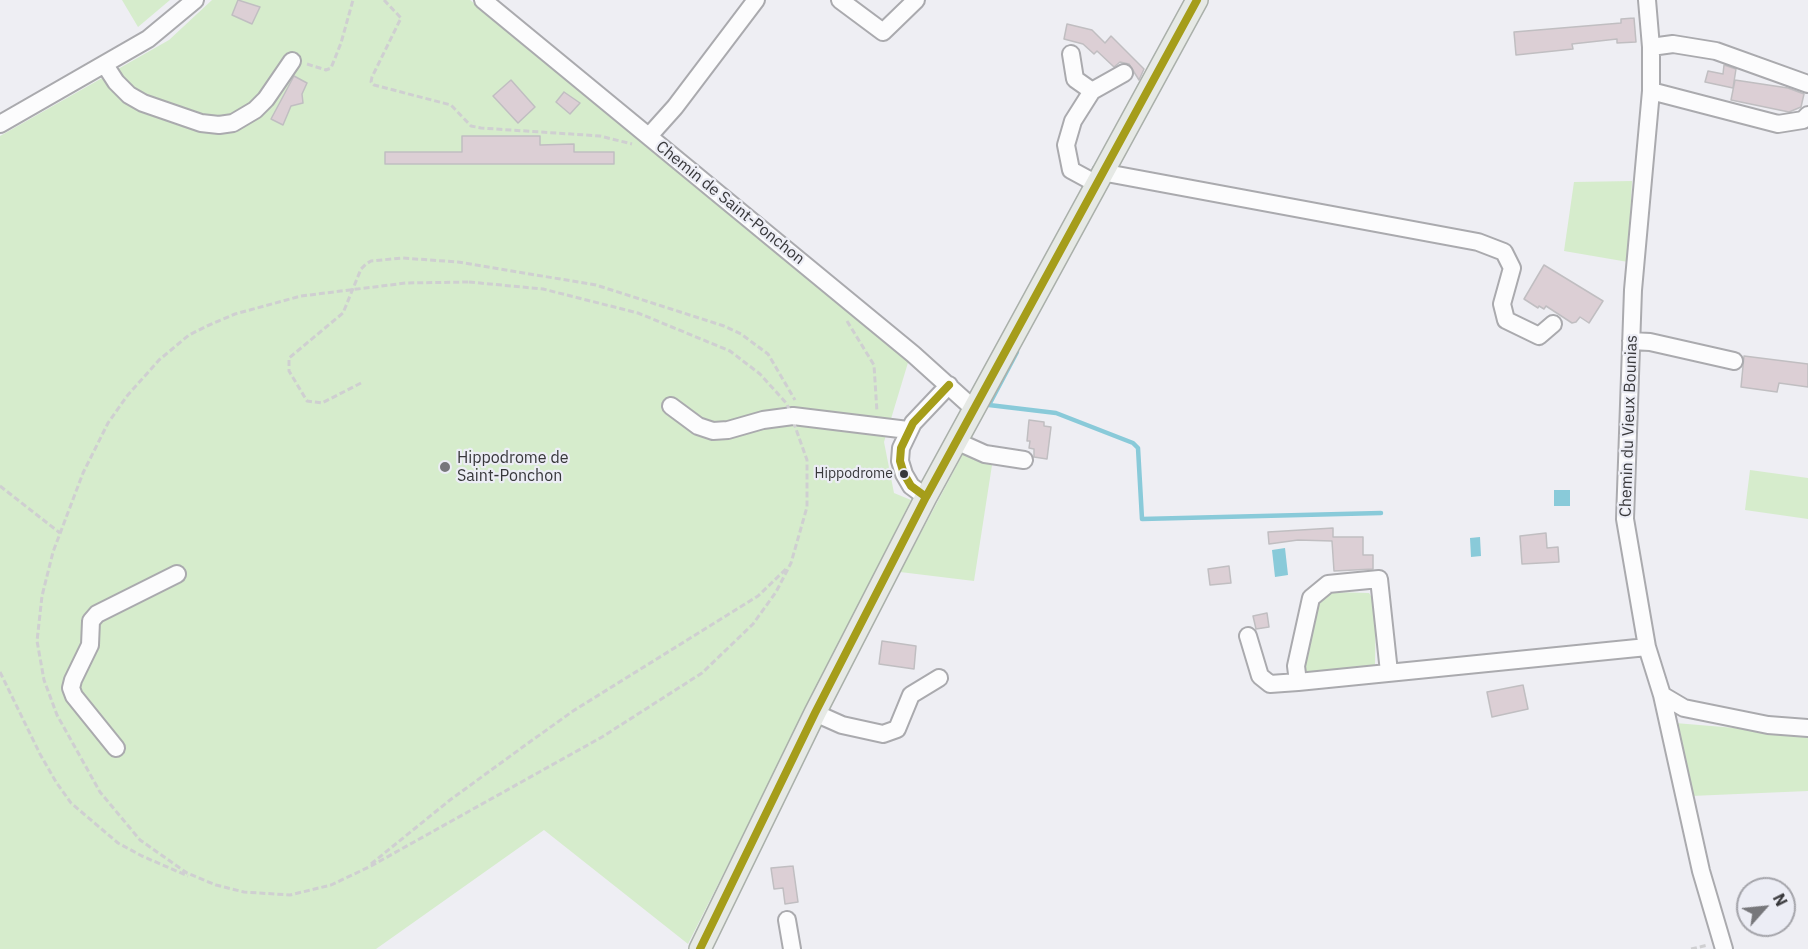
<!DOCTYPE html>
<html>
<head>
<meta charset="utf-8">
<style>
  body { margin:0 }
  #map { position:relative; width:1808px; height:949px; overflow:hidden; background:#eeeef3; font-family:"IBM Plex Sans",sans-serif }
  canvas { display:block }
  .north { position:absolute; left:1736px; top:877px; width:60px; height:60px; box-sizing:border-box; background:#ecedf5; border:2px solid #a4a4aa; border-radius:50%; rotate:63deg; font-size:16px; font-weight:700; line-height:24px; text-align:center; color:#37373a }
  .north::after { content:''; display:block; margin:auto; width:21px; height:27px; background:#77777b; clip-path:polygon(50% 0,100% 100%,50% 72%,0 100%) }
</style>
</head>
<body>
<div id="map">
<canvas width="1808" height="949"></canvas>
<div class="north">N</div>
</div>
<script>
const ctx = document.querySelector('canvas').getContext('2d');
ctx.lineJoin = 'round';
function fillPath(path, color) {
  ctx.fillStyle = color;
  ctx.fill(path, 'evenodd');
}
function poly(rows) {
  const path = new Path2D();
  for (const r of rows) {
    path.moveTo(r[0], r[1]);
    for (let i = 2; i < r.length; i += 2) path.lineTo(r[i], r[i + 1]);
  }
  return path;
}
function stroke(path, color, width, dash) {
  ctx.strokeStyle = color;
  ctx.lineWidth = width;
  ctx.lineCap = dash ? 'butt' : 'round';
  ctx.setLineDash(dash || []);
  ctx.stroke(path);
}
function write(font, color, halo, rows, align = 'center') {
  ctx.font = font + ' "IBM Plex Sans",sans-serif';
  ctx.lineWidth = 4.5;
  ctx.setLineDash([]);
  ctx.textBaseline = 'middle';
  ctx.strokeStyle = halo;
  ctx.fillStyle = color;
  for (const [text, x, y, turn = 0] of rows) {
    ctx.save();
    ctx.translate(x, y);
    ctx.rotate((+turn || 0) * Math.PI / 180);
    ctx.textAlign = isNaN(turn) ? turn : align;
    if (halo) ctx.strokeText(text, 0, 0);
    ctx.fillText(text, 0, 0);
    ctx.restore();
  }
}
const green = poly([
  [122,0,170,0,138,27],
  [212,0,470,0,910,356,884,442,894,493,911,500,688,944,544,830,376,949,0,949,0,136,169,40],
  [1632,181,1628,262,1564,251,1574,182],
  [963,454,992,465,974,581,900,572],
  [1750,470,1808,478,1808,519,1745,510],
  [1332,592,1369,593,1376,604,1375,664,1370,669,1303,674,1308,624,1321,599],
  [1675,723,1808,734,1808,791,1691,796]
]);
const water = poly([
  [1554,490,1570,490,1570,506,1554,506],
  [1480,537,1481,556,1471,557,1470,538],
  [1285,548,1288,575,1275,577,1272,550]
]);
const stream = poly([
  [1017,352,989,405,1056,413,1133,443,1138,448,1142,519,1381,513]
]);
const building = poly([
  [238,0,260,7,252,24,232,15,238,0],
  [1634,18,1636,42,1617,43,1617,39,1572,44,1573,49,1516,55,1514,32,1621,23,1621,19,1634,18],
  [1067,24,1092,30,1105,43,1111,36,1144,69,1139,80,1129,64,1120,62,1114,67,1097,51,1094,54,1083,44,1064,39,1067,24],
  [1724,65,1736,69,1733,88,1705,82,1708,71,1723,74,1724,65],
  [294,76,307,83,302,94,303,103,291,106,283,125,271,119,294,76],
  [511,80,535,107,518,123,493,96,511,80],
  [1735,80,1788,88,1804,94,1801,107,1789,112,1731,100,1735,80],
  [564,92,580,103,570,114,556,102,564,92],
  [462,136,540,136,540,145,574,144,574,152,614,152,614,164,385,164,385,152,462,152,462,136],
  [1544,265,1603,301,1589,323,1580,317,1576,322,1572,323,1546,306,1544,309,1539,306,1538,308,1524,299,1544,265],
  [1744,356,1808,364,1808,387,1779,383,1777,392,1741,387,1744,356],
  [1029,420,1044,422,1044,426,1051,427,1047,459,1034,457,1034,449,1029,448,1030,441,1027,441,1029,420],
  [1333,528,1333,537,1363,537,1363,555,1373,555,1373,569,1334,571,1332,541,1298,540,1269,544,1268,532,1333,528],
  [1546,533,1547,548,1558,547,1559,562,1522,564,1520,536,1546,533],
  [1229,566,1231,583,1210,585,1208,569,1229,566],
  [1267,613,1269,627,1256,629,1253,616,1267,613],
  [882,641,916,646,914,669,879,664,882,641],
  [1523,685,1528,709,1492,717,1487,692,1523,685],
  [793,866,798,902,785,904,783,888,774,889,771,868,793,866]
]);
const path = poly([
  [384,0,401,18,372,77,371,82,374,85,451,105,471,126,481,128,600,136,632,144],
  [307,64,326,70,331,68,341,43,353,0],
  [469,282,543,289,638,313,730,351,760,374,787,404,807,460,807,507,791,563,776,592,753,624,702,673,602,737,371,866,331,885,290,895,244,892,216,885,187,873,140,840,100,792,57,715,44,680,37,641,42,596,53,552,83,473,108,423,127,396,159,360,189,335,207,326,235,314,301,296,406,283,469,282],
  [847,321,874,365,877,412],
  [361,383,322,403,307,401,289,371,289,358,343,313,361,269,366,264,371,261,402,258,458,262,596,285,724,326,741,334,768,354,795,400],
  [0,486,60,533],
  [0,672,40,754,56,782,71,803,118,843,142,856,188,876],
  [371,864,450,800,520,749,573,711,758,596,787,568],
  [1691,949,1708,945]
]);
const minor = poly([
  [483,0,913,354,974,409],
  [840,0,883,32,916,0],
  [1647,0,1651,47,1651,91,1633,290,1625,519,1647,647,1662,695,1701,871,1724,949],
  [1651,47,1673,44,1716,51,1808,84],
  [1071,54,1075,79,1092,91,1073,121,1066,145,1071,170,1095,183],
  [105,65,116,82,129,95,143,103,201,123,219,125,233,123,255,110,266,99,292,61],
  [1092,91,1124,73],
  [1651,91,1778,124,1803,120,1808,115],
  [0,124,148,39,195,0],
  [649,136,675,107,756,0],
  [1101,172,1478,242,1504,252,1512,268,1502,304,1506,320,1539,336,1553,324],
  [1631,341,1650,342,1734,361],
  [671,406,698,426,713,431,728,430,763,420,793,416,908,430],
  [956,441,985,454,1024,460],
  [926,497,911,486,904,474,900,461,901,448,913,423,949,385],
  [1248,636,1260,676,1270,684,1298,682],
  [1389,672,1379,579,1328,584,1311,598,1296,666,1298,682,1647,647],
  [1662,695,1684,708,1768,725,1808,728],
  [815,713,842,725,883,734,897,729,911,695,939,678],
  [116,748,74,696,71,688,73,680,90,645,91,621,97,614,177,574],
  [787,920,792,949]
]);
const major = poly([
  [700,949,815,713,926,497,1197,0]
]);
const bus1 = poly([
  [926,497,911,486,904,474,900,461,901,448,913,423,949,385],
  [700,949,815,713,926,497,1197,0]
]);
const markers = [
  [445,467,6,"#77777b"],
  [904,474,5,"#37373a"]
];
const busNames = [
  ["Hippodrome",893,474]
];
const streetNames = [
  ["Chemin de Saint-Ponchon",730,203,39],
  ["Chemin du Vieux Bounias",1629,426,-88]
];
const poiNames = [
  ["Hippodrome de",457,458],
  ["Saint-Ponchon",457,476]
];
fillPath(green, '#d6eccc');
fillPath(water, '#89cad9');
stroke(stream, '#89cad9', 4.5);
fillPath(building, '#dccfd5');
stroke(building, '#c0bec1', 1.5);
stroke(minor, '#aaaaae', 20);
stroke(major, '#aab0aa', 24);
stroke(path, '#cfcfd1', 3, [6, 3]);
stroke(minor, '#fcfcfd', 16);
stroke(major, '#e6e9e5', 21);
stroke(bus1, '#a59d1a', 8);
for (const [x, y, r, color] of markers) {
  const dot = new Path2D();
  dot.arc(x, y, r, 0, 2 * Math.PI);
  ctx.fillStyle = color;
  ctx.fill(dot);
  stroke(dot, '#ecedf5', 2);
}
write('14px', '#37373a', '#ecedf5', busNames, 'right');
write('16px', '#37373a', '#ecedf5', streetNames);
write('16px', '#37373a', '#ecedf5', poiNames, 'left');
</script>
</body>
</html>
